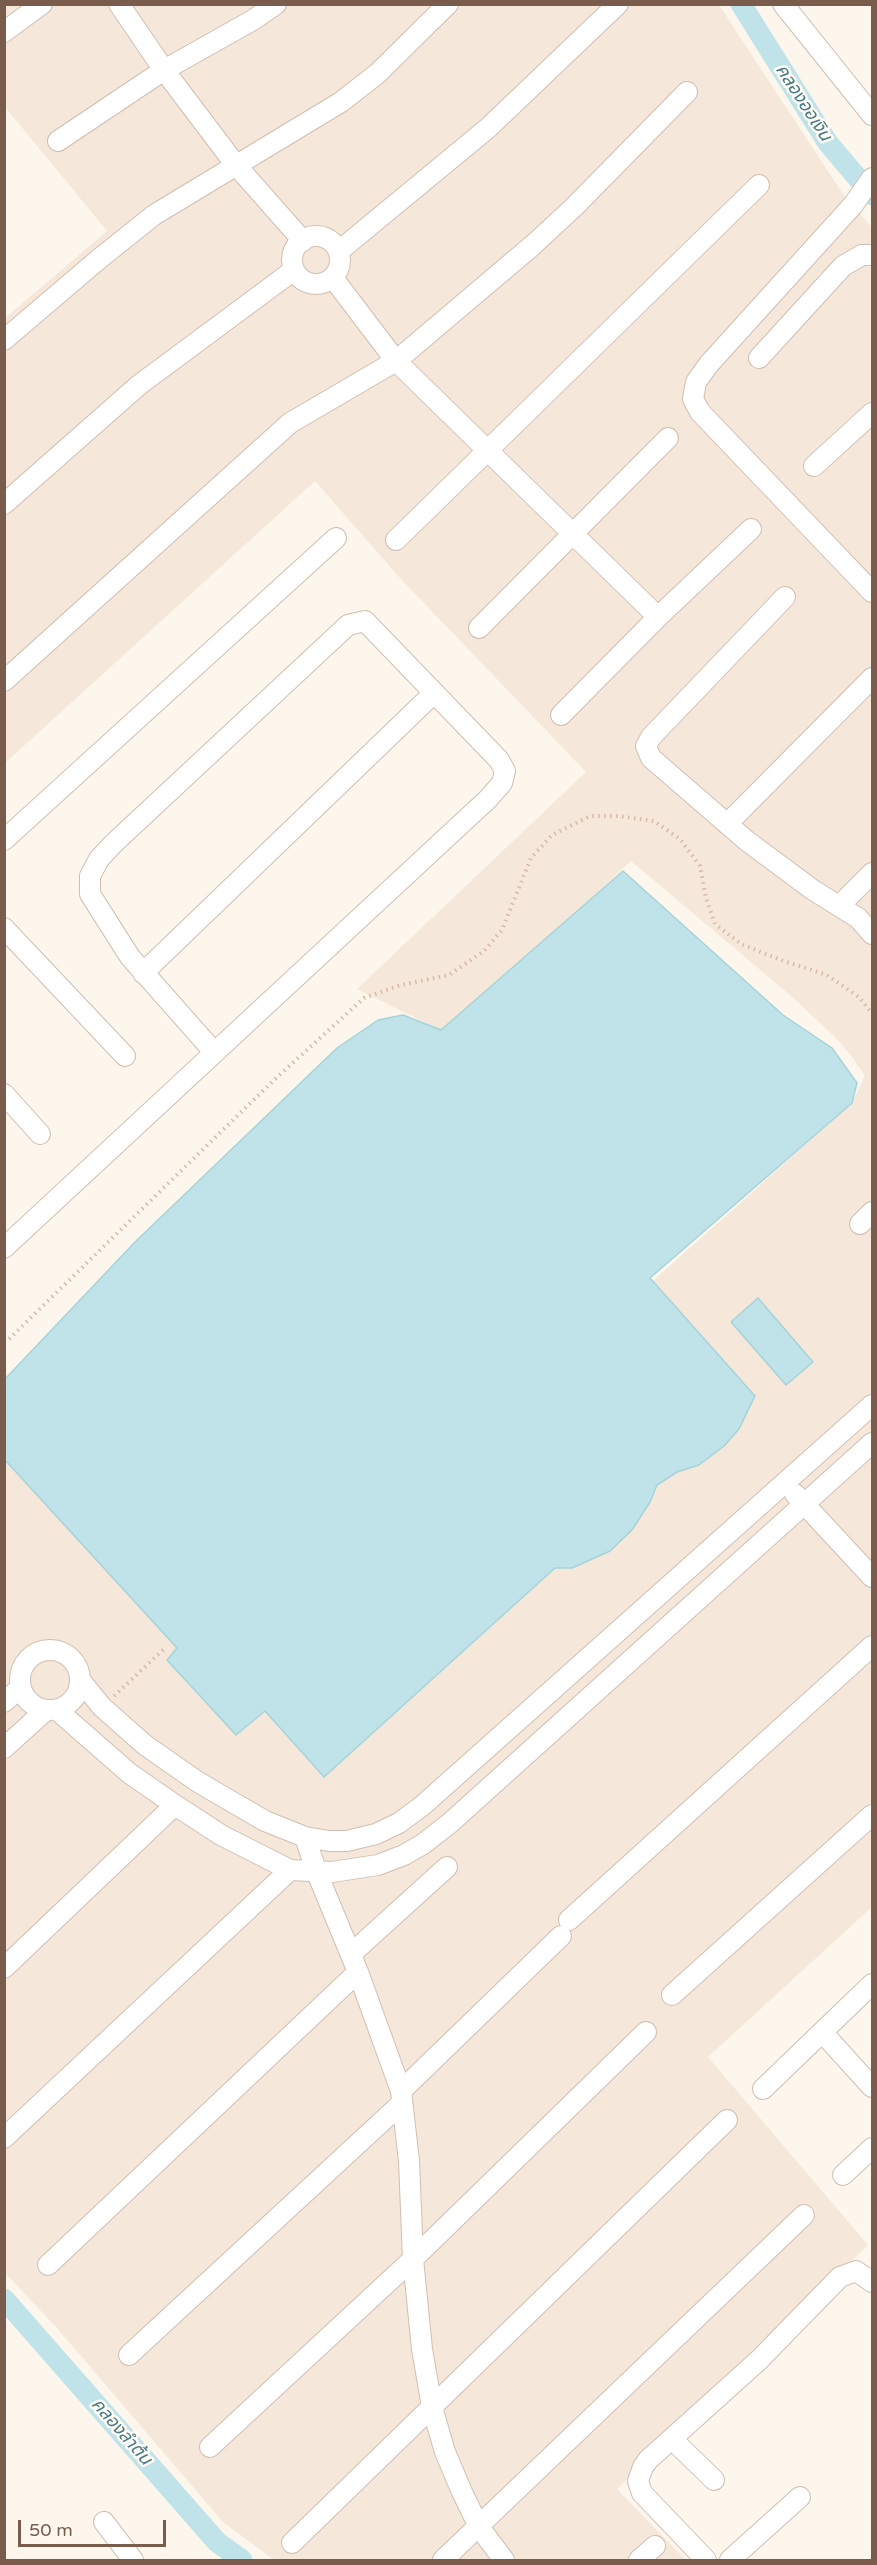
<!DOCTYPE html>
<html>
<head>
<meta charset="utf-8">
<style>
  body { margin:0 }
  #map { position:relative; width:877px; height:2565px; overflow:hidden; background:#fdf6ec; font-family:"Varela Round",sans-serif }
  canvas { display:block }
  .frame { position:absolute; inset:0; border:6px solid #7a5c4d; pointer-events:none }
  .scale { position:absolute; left:18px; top:2520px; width:148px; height:27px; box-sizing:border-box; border:3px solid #7a5c4d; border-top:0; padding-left:8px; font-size:18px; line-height:21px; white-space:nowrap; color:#7a5c4d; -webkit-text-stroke:4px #fffaf3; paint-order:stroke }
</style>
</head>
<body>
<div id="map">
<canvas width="877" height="2565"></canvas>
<div class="frame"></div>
<div class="scale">50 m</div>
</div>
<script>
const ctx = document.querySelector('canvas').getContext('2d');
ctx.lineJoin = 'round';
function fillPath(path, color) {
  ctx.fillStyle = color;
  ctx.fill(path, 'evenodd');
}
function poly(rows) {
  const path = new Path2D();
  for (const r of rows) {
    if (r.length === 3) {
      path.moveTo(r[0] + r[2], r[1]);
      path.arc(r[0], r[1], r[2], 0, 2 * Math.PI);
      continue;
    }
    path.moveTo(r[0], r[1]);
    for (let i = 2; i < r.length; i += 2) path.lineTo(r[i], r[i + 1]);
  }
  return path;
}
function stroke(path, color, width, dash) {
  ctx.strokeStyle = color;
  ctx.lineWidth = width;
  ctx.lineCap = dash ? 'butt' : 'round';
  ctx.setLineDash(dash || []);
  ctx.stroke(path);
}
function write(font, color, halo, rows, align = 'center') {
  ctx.font = font + ' "Varela Round","Noto Sans Thai",sans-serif';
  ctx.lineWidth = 5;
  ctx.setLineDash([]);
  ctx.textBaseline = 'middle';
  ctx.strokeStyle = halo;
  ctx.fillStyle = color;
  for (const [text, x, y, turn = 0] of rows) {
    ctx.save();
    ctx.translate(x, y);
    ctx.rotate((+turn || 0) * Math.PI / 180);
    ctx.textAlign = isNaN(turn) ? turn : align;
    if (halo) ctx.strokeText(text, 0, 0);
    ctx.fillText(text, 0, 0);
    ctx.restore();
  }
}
const residential = poly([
  [5,5,719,5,841,191,872,228,872,1907,708,2057,868,2245,617,2489,686,2560,274,2560,223,2522,57,2328,5,2273,5,1446,187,1644,237,1735,265,1711,323,1777,555,1568,572,1568,650,1502,657,1485,677,1472,699,1465,755,1396,653,1281,852,1103,865,1076,853,1058,836,1038,790,995,631,861,446,1033,357,989,586,772,399,577,315,481,5,763,5,318,107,231,5,107]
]);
const water = poly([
  [623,871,783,1015,832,1048,857,1083,852,1103,650,1278,755,1396,739,1429,724,1446,699,1465,677,1472,657,1485,650,1502,632,1530,610,1551,572,1568,555,1568,324,1777,265,1711,236,1735,167,1660,177,1648,5,1460,5,1379,135,1242,337,1048,378,1020,403,1015,441,1030,623,871],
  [758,1298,813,1362,786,1385,731,1322,758,1298]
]);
const canal = poly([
  [741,4,828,143,872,195],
  [4,2299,217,2542,242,2560]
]);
const path = poly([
  [9,1339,274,1080,364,998,401,985,449,975,484,951,502,930,531,858,552,835,590,816,618,816,654,821,680,839,700,866,706,898,715,924,741,944,781,960,827,975,860,998,872,1014],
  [114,1696,164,1649]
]);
const minor = poly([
  [119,4,164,70,235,164,303,241],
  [783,4,872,115],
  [4,32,42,4],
  [58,141,164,70,253,20,276,4],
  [872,178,853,205,709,364,696,382,693,399,700,412,872,592],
  [316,260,24],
  [339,251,488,128,618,4],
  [333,278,396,361,658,617,561,715],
  [4,340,99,259,154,215,341,102,377,74,448,4],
  [759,358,843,266,862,255,872,255],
  [814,466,872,413],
  [4,504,139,385,294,270],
  [396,540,759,185],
  [785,597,651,737,646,746,651,758,747,841,813,890,858,918,872,934],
  [658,617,751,529],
  [479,628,668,438],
  [4,681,290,423,396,361,533,245,574,207,687,92],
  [727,824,872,678],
  [4,840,336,538],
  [839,906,872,873],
  [4,928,125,1056],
  [143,973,434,693],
  [4,1094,40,1134],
  [860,1224,872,1212],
  [4,1248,488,799,502,783,505,771,499,760,365,621,348,625,114,843,99,859,90,876,90,894,130,957,214,1052],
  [795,1494,872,1577],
  [50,1680,30],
  [80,1680,102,1707,145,1745,198,1782,265,1821,305,1837,329,1841,347,1841,376,1834,399,1823,422,1806,872,1405],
  [4,1702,20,1688],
  [57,1710,129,1773,175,1805,221,1835,290,1870,332,1872,378,1865,404,1855,423,1844,450,1823,872,1443],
  [4,1748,46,1710],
  [305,1837,317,1873,358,1972,401,2091,409,2161,413,2259,422,2349,432,2407,445,2452,462,2492,479,2527,504,2560],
  [569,1920,872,1646],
  [351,1954,447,1867],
  [4,1968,175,1805],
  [672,1995,872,1815],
  [822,2032,872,2087],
  [763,2089,872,1984],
  [401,2091,561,1936],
  [4,2138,290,1870],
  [843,2175,872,2148],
  [48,2265,358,1972],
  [129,2355,402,2103],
  [672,2439,714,2480],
  [210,2447,413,2259,646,2032],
  [104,2522,133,2560],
  [292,2543,727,2120],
  [443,2560,804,2215],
  [639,2560,655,2546],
  [706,2560,642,2493,638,2481,643,2467,648,2460,759,2360,840,2277,856,2271,872,2282],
  [730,2560,800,2497]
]);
const waterNames = [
  ["คลองออเงิน",803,103,57],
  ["คลองลำต้น",121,2432,49]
];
fillPath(residential, '#f5e8da');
fillPath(water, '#bfe3e8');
stroke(water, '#a5d3da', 1.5);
stroke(canal, '#bfe3e8', 21);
stroke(minor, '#d1beb0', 22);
stroke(path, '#d9b8a5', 4, [1.5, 4.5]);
stroke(minor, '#fff', 20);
write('italic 18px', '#437c86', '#fffaf3', waterNames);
</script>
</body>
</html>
